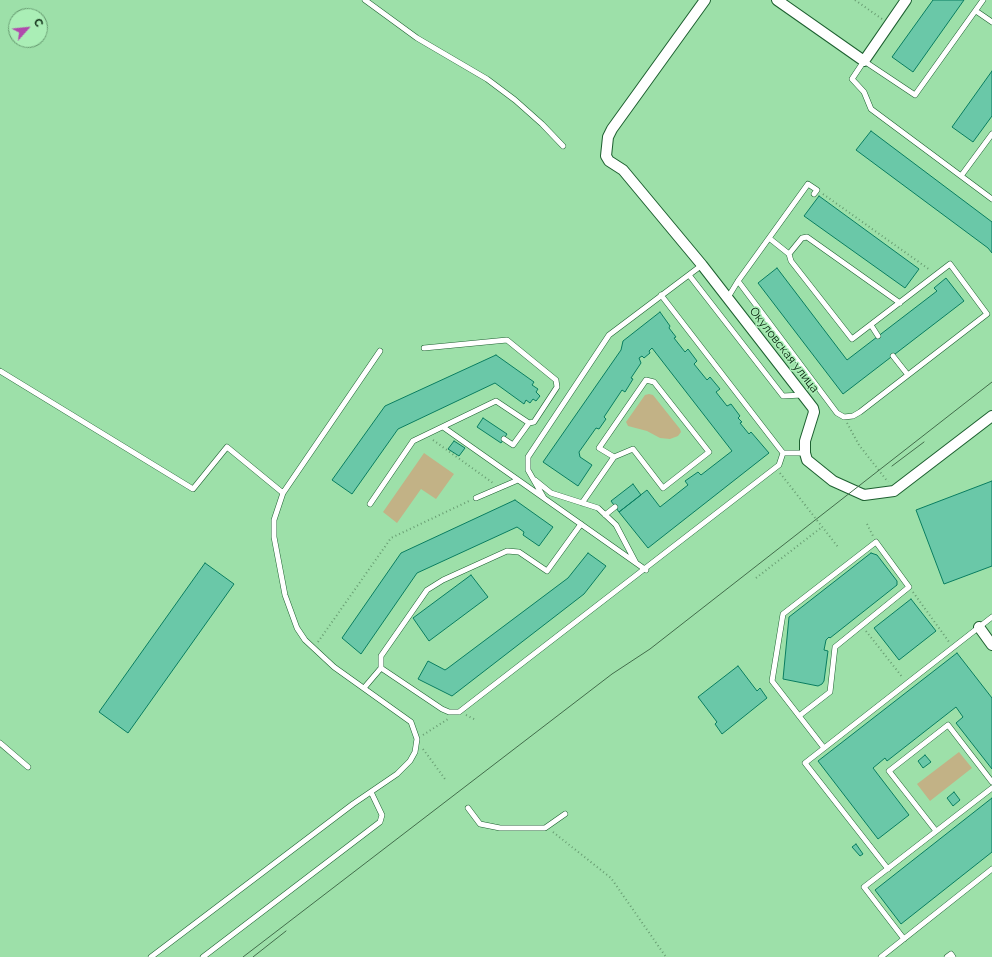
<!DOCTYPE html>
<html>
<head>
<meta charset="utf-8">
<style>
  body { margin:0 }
  #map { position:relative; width:992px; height:957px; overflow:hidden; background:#9de0a9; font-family:Raleway,sans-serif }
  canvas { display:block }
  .north { position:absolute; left:8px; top:8px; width:40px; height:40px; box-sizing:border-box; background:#aaeeb6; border:1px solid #679b71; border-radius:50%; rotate:63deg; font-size:11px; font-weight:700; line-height:16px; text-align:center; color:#031e0a }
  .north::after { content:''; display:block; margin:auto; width:14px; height:18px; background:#b049ac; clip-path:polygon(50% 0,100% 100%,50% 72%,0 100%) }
</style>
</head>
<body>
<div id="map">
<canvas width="992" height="957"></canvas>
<div class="north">С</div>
</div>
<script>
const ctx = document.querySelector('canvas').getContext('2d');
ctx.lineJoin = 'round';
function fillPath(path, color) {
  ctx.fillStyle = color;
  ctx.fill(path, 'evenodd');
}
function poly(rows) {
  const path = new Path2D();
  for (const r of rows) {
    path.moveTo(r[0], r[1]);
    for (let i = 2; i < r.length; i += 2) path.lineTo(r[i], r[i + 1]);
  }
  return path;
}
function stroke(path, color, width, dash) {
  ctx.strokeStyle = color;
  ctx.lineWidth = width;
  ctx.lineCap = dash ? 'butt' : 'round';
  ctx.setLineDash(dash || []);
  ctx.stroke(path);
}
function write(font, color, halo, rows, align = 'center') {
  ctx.font = font + ' Raleway,sans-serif';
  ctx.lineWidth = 3;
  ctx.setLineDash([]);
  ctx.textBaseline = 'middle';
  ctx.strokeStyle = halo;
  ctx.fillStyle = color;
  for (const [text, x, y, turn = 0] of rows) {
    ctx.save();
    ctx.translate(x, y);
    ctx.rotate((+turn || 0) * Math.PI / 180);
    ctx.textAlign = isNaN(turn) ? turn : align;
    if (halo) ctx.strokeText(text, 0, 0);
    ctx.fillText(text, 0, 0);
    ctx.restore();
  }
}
const green = poly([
  [649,394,653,395,680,429,681,432,678,436,670,439,660,438,647,431,628,426,626,422,645,395],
  [424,453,454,474,436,499,421,489,397,523,383,512],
  [959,752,972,768,930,801,917,784]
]);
const building = poly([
  [933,0,964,0,913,72,892,57,933,0],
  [992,71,992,116,973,142,952,127,992,71],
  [871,131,992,222,992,253,988,248,856,150,871,131],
  [819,196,919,269,905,288,804,216,819,196],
  [777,268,847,360,937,291,934,288,946,278,964,301,843,394,758,283,777,268],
  [660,312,670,326,669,328,676,337,674,338,685,352,688,349,697,361,694,364,707,380,710,377,720,389,716,392,727,406,731,404,740,416,738,418,742,422,740,423,749,434,751,432,769,453,648,548,619,512,647,490,660,507,688,485,685,481,698,472,701,475,732,451,652,348,649,351,650,353,644,358,642,356,639,358,641,363,631,378,633,379,625,392,622,390,604,417,606,419,599,429,596,428,579,452,580,457,592,465,578,486,543,462,621,350,623,341,660,312],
  [496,355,534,382,532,385,538,389,536,392,540,396,536,401,533,399,530,403,526,400,524,404,495,383,398,429,352,494,332,480,385,406,496,355],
  [483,418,507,434,501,443,477,427,483,418],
  [454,441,465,448,459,456,448,449,454,441],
  [992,481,992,566,944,584,916,510,992,481],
  [633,484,641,495,619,512,611,501,633,484],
  [515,500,553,527,539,546,523,535,524,532,517,527,417,573,361,654,342,638,401,553,515,500],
  [588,553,606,566,584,594,452,696,418,679,428,661,445,670,448,668,568,578,588,553],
  [871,553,877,555,897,581,897,585,830,638,829,637,826,640,824,650,828,651,824,681,822,684,818,686,783,679,789,617,871,553],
  [205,563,234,584,128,733,99,712,205,563],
  [471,575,488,597,429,641,413,618,471,575],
  [911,599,936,631,899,660,874,628,911,599],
  [957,653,992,698,992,769,956,723,963,717,956,707,887,761,885,758,873,768,909,815,878,839,818,761,957,653],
  [738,666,757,691,760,688,767,698,722,734,715,724,717,722,698,697,738,666],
  [925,755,931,762,923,768,918,761,925,755],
  [954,792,960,800,953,806,947,798,954,792],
  [992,798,992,852,901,924,875,890,992,798],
  [856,844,863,854,860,856,852,847,856,844]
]);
const path = poly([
  [855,0,882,19],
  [823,194,930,270],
  [847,423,859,445,888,482],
  [433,440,493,483],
  [780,473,838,547],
  [867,524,873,536],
  [756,578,822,527],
  [913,592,949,642],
  [866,631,903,678],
  [318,642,391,538,469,501],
  [466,715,476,720],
  [423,735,448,719],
  [423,749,445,779],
  [553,832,611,878,666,957]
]);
const service = poly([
  [365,0,417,38,487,79,515,100,542,124,563,146],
  [983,0,915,95,864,61,852,79,864,92,871,109,992,199],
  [976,11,992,22],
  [961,176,992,134],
  [789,254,802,238,807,237,900,303],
  [689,275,783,396,802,395],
  [738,281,837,413,844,417,853,416,860,412,987,314,950,264,852,339,791,261,789,254,769,238],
  [727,299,738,281,808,184,817,190,814,194],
  [871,325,878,336],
  [893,356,908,375],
  [0,371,193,489,227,447,283,493],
  [443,427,646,570],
  [504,439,513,445,529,423],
  [783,453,805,453],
  [535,480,551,493,598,508,616,525,636,563],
  [476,498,518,480],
  [544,498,528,470,528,457,609,335,702,265],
  [582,503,614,457,599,448,646,380,654,382,709,452,663,488,633,449,614,457],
  [370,504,413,441,496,401,529,423,534,422,557,387,556,380,507,340,424,348],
  [605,515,615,507],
  [581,524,547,571,519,552,507,551,443,580,427,590,381,656,381,668,442,709,449,712,459,712,779,465,783,453,661,295],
  [364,688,381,668],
  [799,716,830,692,835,647,909,587,876,542,783,614,772,681,824,748],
  [0,743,28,767],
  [468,808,480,824,500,828,545,828,565,814],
  [936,831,889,771,948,725,992,782],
  [888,869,805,763,992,617],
  [904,939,864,887,992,788],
  [151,957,353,804,397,774,410,761,415,752,417,739,411,722,334,667,305,640,297,628,285,595,274,537,274,520,283,493,380,351],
  [203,957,380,822,382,815,371,792],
  [881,957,992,869],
  [947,957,951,954,953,957]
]);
const minor = poly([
  [705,0,612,129,608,137,606,156,609,161,623,170,702,265,813,408,814,412,805,441,805,453,807,460,833,481,864,495,894,491,992,416],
  [777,0,864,61,906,0],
  [979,627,992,645]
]);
const tram = poly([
  [892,466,924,442],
  [243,957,612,674,650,649,992,382],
  [253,957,286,931]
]);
const streetNames = [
  ["Окуловская улица",784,350,52]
];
fillPath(green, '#c2b286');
fillPath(building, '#6ac8a8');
stroke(building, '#097d60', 1);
stroke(service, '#1d6030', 6);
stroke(minor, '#1d6030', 12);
stroke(path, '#689d72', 2, [1, 3]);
stroke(service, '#fff', 5);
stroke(minor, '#fff', 10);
stroke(tram, '#426d4b', 1);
write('12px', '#031e0a', '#aaeeb6', streetNames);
</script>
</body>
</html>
